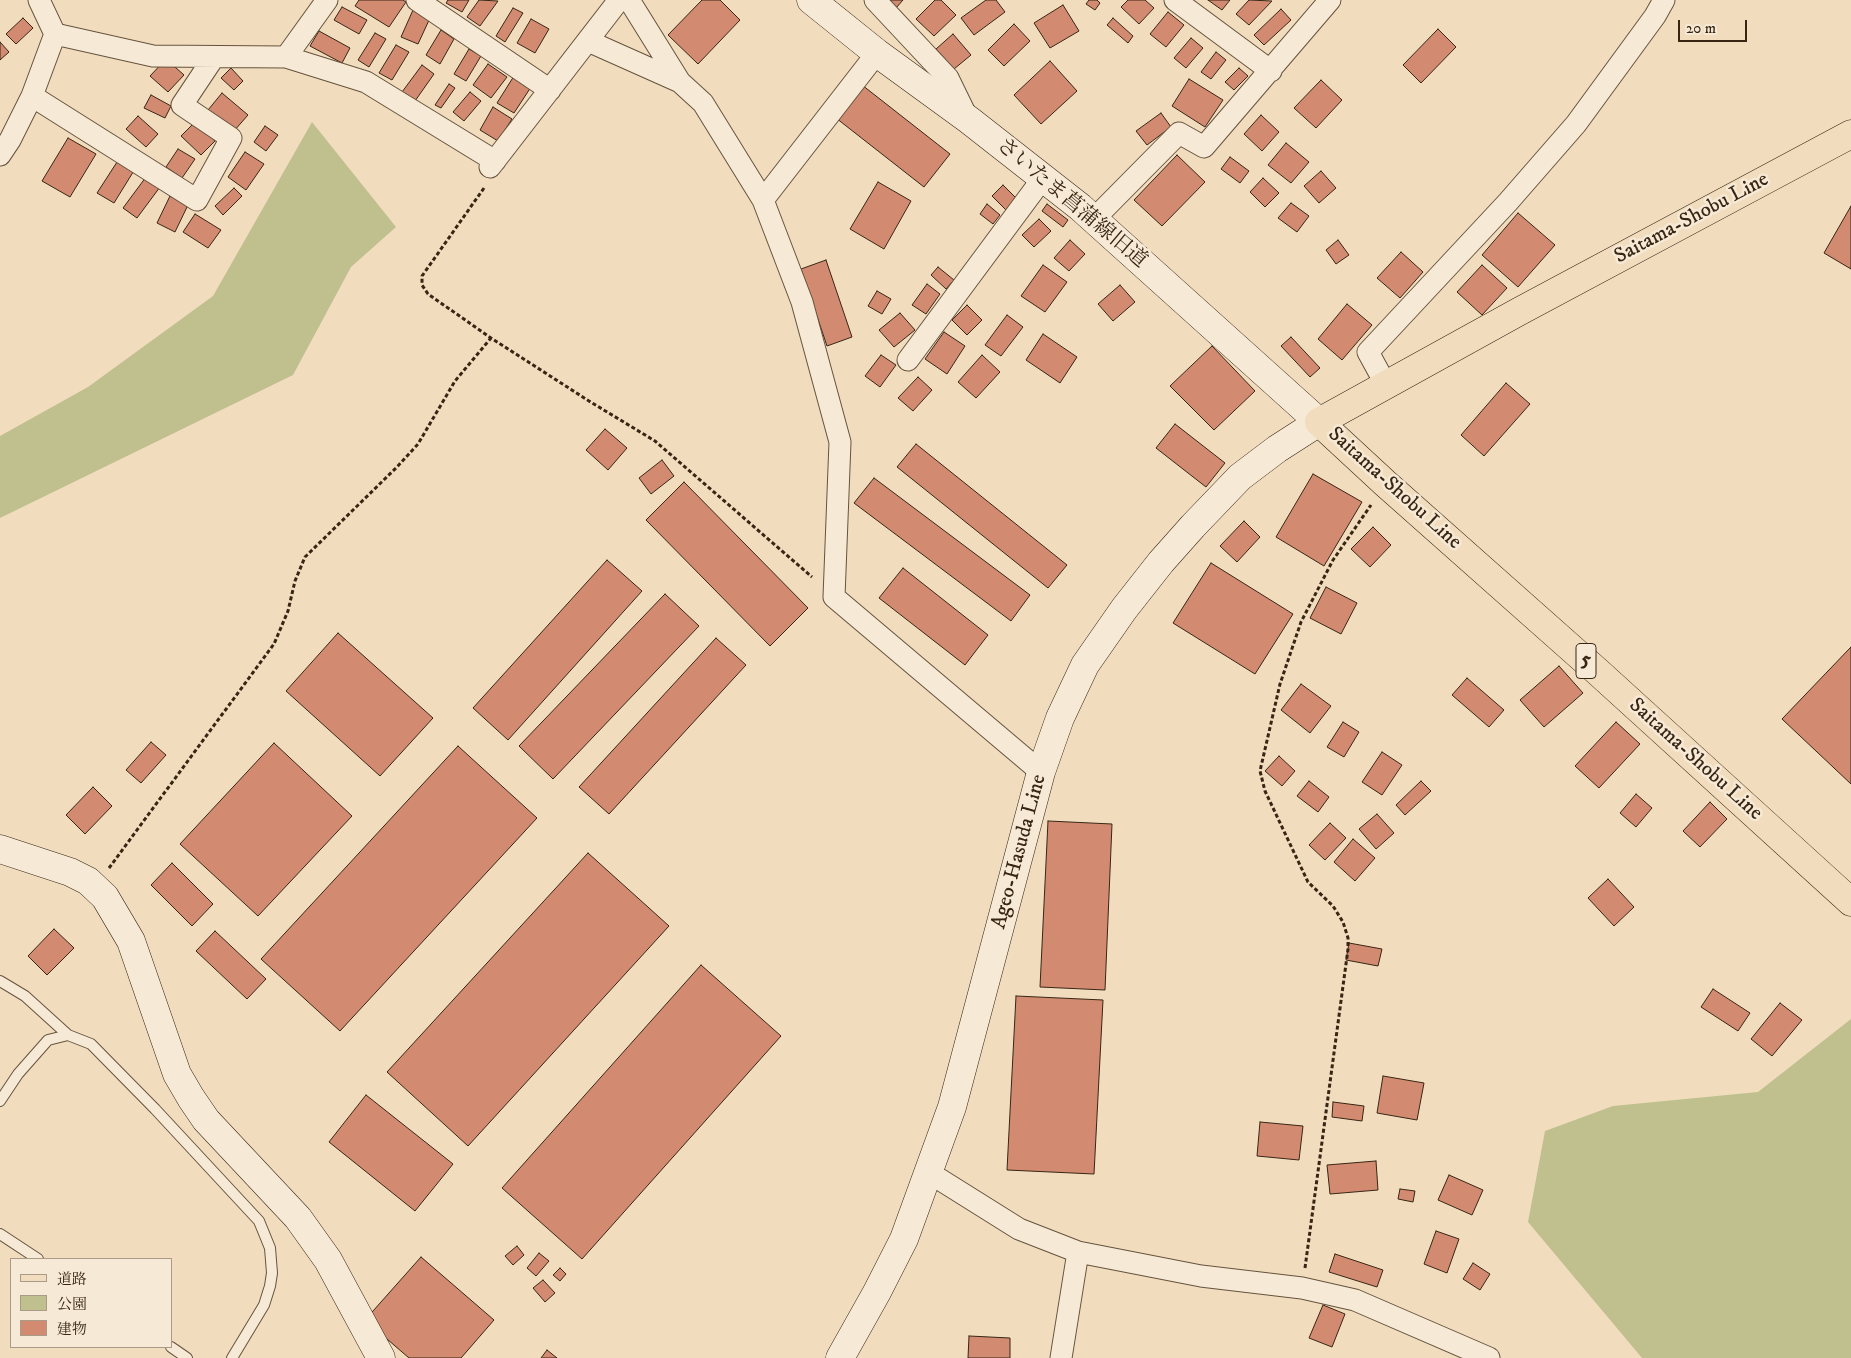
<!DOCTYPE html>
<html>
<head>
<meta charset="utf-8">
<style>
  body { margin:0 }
  #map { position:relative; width:1851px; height:1358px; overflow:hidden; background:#f1ddbe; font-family:"IM FELL DW Pica","Noto Serif JP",serif }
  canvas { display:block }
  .legend { position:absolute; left:10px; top:1258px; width:162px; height:90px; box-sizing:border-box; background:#f6e9d5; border:1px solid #aa9b88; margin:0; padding:6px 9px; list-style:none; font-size:15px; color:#382514 }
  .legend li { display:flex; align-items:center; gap:10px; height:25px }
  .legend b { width:25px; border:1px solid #aa9b88 }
  .scale { position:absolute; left:1678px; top:20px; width:69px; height:22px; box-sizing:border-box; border:2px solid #382514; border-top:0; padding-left:6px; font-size:15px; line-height:18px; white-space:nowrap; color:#382514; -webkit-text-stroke:4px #f6e9d5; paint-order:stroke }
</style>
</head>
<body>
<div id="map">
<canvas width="1851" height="1358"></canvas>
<ul class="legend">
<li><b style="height:6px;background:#f1ddbe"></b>道路</li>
<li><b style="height:14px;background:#c0bf8e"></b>公園</li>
<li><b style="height:14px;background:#d28b71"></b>建物</li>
</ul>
<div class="scale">20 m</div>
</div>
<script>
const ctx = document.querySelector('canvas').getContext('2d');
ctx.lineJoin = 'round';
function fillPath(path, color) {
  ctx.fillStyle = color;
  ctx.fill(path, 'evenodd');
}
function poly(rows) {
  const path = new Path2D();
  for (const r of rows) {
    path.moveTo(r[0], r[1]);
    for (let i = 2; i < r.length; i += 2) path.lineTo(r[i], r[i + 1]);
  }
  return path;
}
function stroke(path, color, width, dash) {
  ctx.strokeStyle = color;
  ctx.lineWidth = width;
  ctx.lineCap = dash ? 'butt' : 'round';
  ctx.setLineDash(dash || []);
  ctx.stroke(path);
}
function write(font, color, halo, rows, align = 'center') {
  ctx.font = font + ' "IM FELL DW Pica","Noto Serif JP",serif';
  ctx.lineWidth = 5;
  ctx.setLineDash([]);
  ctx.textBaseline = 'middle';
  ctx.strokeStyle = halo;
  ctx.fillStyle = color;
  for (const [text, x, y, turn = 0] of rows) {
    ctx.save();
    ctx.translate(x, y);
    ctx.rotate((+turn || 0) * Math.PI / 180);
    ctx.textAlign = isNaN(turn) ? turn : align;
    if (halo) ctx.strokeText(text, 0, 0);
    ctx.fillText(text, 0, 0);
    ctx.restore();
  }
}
const green = poly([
  [312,122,396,227,351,267,293,375,0,518,0,436,88,387,213,296],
  [1851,1019,1851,1358,1642,1358,1528,1222,1545,1131,1613,1106,1758,1092]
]);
const building = poly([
  [359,0,403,0,406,2,389,27,355,6,359,0],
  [448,0,469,0,462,12,446,3,448,0],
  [479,0,498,1,480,26,467,17,479,0],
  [702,0,720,0,740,20,698,64,668,35,702,0],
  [888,0,903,0,896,8,888,0],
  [935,0,941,0,956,15,934,36,916,19,935,0],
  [986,0,996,0,1005,12,974,35,961,18,986,0],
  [1089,0,1097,0,1100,3,1095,10,1086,4,1089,0],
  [1128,0,1145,0,1154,8,1139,24,1121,7,1128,0],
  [1208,0,1230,0,1222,10,1208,0],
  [1249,0,1272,1,1249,25,1236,14,1249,0],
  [1063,5,1079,31,1050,48,1034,23,1063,5],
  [342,7,367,20,359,34,334,20,342,7],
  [513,8,523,13,505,42,496,36,513,8],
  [1281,9,1291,20,1264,45,1254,35,1281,9],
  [413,10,430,18,418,44,401,37,413,10],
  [1168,12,1184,25,1166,47,1150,34,1168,12],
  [23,18,33,28,16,44,6,34,23,18],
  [1113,18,1133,36,1128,43,1107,25,1113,18],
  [531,19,549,29,535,53,517,43,531,19],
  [1014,24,1030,41,1004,66,988,50,1014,24],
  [1438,29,1456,47,1421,83,1403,65,1438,29],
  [441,30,454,39,440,64,426,55,441,30],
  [319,31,350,48,342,63,310,46,319,31],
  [375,33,386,39,369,67,358,60,375,33],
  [953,34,971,55,954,69,936,49,953,34],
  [1191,38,1203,48,1186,68,1174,58,1191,38],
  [0,42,9,52,0,60,0,42],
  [396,45,409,52,392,80,379,73,396,45],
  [469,49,481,56,466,81,454,74,469,49],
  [1216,52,1226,60,1211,79,1201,72,1216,52],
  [166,59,184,75,168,92,150,76,166,59],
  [1050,61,1077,91,1041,124,1014,95,1050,61],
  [488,64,507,77,491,98,473,85,488,64],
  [422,65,434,74,415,101,402,92,422,65],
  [231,68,243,81,234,90,221,78,231,68],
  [1239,68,1248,76,1234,90,1225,82,1239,68],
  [514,76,531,87,514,113,497,103,514,76],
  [1189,79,1223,100,1205,127,1172,106,1189,79],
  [1321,80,1342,100,1316,128,1294,108,1321,80],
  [449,84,455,88,441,108,435,105,449,84],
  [862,85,950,154,924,187,836,118,862,85],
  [470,92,481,101,464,121,453,112,470,92],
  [222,93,248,115,234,131,208,110,222,93],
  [151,95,171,106,165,118,144,108,151,95],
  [493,107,512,119,498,141,480,130,493,107],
  [1161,113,1171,127,1147,145,1136,131,1161,113],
  [1261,115,1279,132,1262,151,1244,134,1261,115],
  [138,116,158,134,146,147,126,129,138,116],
  [195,122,215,141,201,155,181,136,195,122],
  [265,126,278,135,266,151,254,142,265,126],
  [68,138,96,154,70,197,42,181,68,138],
  [1286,143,1309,162,1291,183,1268,165,1286,143],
  [178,149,195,159,182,178,166,167,178,149],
  [245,152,264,164,246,190,228,177,245,152],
  [1177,155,1205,182,1162,226,1134,200,1177,155],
  [1230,157,1249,171,1240,183,1221,169,1230,157],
  [119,159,135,169,114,203,97,193,119,159],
  [1321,171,1336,188,1319,203,1304,186,1321,171],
  [146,177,160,187,137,218,123,208,146,177],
  [1263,178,1279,193,1265,207,1250,192,1263,178],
  [878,182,911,201,884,249,850,229,878,182],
  [1003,185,1017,199,1006,210,992,196,1003,185],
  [234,188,242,196,223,215,215,206,234,188],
  [170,196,188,205,175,232,157,223,170,196],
  [1291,203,1309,216,1297,232,1278,218,1291,203],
  [987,204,1000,215,993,224,980,214,987,204],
  [1047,204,1068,220,1063,227,1042,211,1047,204],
  [1851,206,1851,269,1824,253,1851,206],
  [1518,213,1555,245,1518,287,1482,255,1518,213],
  [195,214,221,230,208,248,183,232,195,214],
  [1039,219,1051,231,1034,247,1022,235,1039,219],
  [1070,240,1085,254,1069,271,1054,258,1070,240],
  [1338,240,1349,255,1336,264,1326,250,1338,240],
  [1401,252,1423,272,1400,298,1377,278,1401,252],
  [826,260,852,337,827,346,801,269,826,260],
  [1043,265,1067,282,1045,312,1021,296,1043,265],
  [1482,265,1507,288,1482,315,1457,292,1482,265],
  [938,267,954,280,946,289,931,275,938,267],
  [927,284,940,294,926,314,912,305,927,284],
  [1120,285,1135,302,1113,321,1098,304,1120,285],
  [877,291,891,299,882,314,868,306,877,291],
  [1347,304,1372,325,1342,360,1318,339,1347,304],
  [967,305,982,320,967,335,952,320,967,305],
  [900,313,915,330,894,347,879,330,900,313],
  [1007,315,1023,327,1001,356,985,345,1007,315],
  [944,332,965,346,947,374,925,359,944,332],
  [1043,334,1077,357,1060,383,1026,360,1043,334],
  [1291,337,1320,368,1310,377,1281,346,1291,337],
  [1212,346,1255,391,1214,430,1170,386,1212,346],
  [881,355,896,365,880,387,865,376,881,355],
  [982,355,1000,372,976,398,958,382,982,355],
  [918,377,932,390,913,411,898,398,918,377],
  [1506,383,1530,404,1484,456,1461,435,1506,383],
  [1175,424,1225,463,1206,487,1156,448,1175,424],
  [605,429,627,448,608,470,586,450,605,429],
  [916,444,1067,565,1048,588,897,467,916,444],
  [662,460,674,476,651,494,639,478,662,460],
  [1313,474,1362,502,1324,566,1276,537,1313,474],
  [874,478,1030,595,1011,621,854,503,874,478],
  [684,482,808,608,770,646,646,520,684,482],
  [1244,521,1260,537,1237,562,1220,546,1244,521],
  [1373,527,1391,545,1370,567,1351,549,1373,527],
  [607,560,642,591,508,740,473,708,607,560],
  [1211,563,1293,614,1255,674,1173,623,1211,563],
  [903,568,988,635,965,665,879,598,903,568],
  [1326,587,1357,603,1341,634,1310,618,1326,587],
  [665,594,699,626,553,779,519,746,665,594],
  [338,633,433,718,380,776,286,691,338,633],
  [716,638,746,665,609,814,579,787,716,638],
  [1851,647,1851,784,1782,719,1851,647],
  [1559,666,1583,693,1544,727,1520,700,1559,666],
  [1467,678,1504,710,1489,727,1452,695,1467,678],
  [1301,684,1331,706,1310,733,1281,710,1301,684],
  [1343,722,1359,732,1344,757,1327,747,1343,722],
  [1616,722,1640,744,1599,788,1575,766,1616,722],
  [151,742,166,755,141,783,126,770,151,742],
  [274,743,352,816,258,916,180,844,274,743],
  [458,746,537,818,340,1031,261,959,458,746],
  [1382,752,1402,765,1382,795,1362,782,1382,752],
  [1279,756,1295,771,1282,786,1265,771,1279,756],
  [1309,781,1329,797,1318,812,1297,796,1309,781],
  [1421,781,1431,791,1405,815,1396,805,1421,781],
  [93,787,112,806,85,834,66,815,93,787],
  [1636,794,1652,808,1636,827,1620,813,1636,794],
  [1710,802,1727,819,1700,847,1683,831,1710,802],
  [1377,814,1394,833,1376,849,1359,829,1377,814],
  [1048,821,1112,824,1105,990,1040,987,1048,821],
  [1330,823,1346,838,1325,860,1309,845,1330,823],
  [1353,839,1375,858,1355,881,1334,862,1353,839],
  [588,853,669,926,468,1146,387,1072,588,853],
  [172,863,213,904,192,926,151,885,172,863],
  [1608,879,1634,907,1614,926,1588,898,1608,879],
  [54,929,74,948,47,975,28,956,54,929],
  [215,931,266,979,247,999,196,951,215,931],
  [1349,943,1382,949,1378,966,1346,960,1349,943],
  [701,965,781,1036,582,1259,502,1188,701,965],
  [1713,989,1750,1013,1738,1031,1701,1007,1713,989],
  [1016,996,1103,1000,1094,1174,1007,1170,1016,996],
  [1780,1003,1802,1020,1772,1056,1751,1039,1780,1003],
  [1383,1076,1424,1083,1417,1120,1377,1113,1383,1076],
  [366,1095,453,1164,415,1211,329,1142,366,1095],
  [1333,1102,1364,1106,1362,1121,1332,1117,1333,1102],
  [1260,1122,1303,1126,1299,1160,1257,1156,1260,1122],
  [1376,1161,1378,1190,1330,1194,1327,1165,1376,1161],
  [1449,1175,1483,1190,1472,1215,1438,1200,1449,1175],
  [1400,1189,1415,1191,1413,1202,1398,1199,1400,1189],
  [1436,1231,1459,1239,1447,1273,1424,1264,1436,1231],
  [517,1246,524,1255,513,1265,505,1256,517,1246],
  [539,1253,549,1261,536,1276,527,1268,539,1253],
  [1335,1254,1383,1270,1377,1287,1329,1272,1335,1254],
  [421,1257,494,1320,461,1358,409,1358,365,1320,421,1257],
  [1473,1263,1490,1274,1480,1290,1463,1279,1473,1263],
  [560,1268,566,1274,560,1281,553,1275,560,1268],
  [543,1280,555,1293,545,1302,533,1288,543,1280],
  [1323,1305,1345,1314,1332,1347,1309,1338,1323,1305],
  [969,1336,1010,1338,1010,1358,968,1358,969,1336],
  [547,1350,557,1358,541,1358,547,1350]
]);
const path = poly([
  [484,188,422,276,422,285,428,294,491,338,589,401,655,441,812,577],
  [109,868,274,644,288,611,295,581,305,557,397,467,418,444,455,381,491,338],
  [1305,1268,1348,949,1348,938,1343,922,1333,906,1308,882,1265,791,1260,771,1280,684,1301,622,1333,560,1371,505]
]);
const lane = poly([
  [0,981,25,996,68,1035],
  [0,1101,18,1074,48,1040,68,1035,91,1044,155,1109,259,1221,270,1248,272,1273,270,1286,264,1305,232,1358],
  [0,1234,38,1259],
  [171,1347,187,1358]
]);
const street = poly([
  [417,0,550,90],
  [629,0,680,82],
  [875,0,948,78,968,119],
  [1175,0,1271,71],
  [55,34,153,56,286,57,366,82,495,161],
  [588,41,680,82,703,103,763,200],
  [877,53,763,200,802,302,840,442,834,597,1041,772],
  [286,57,327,0],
  [32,96,197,200,231,138,182,105,214,57],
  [0,155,10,140,32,96,55,34,39,0],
  [490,167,619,0],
  [1093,220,1179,133,1204,147,1330,0],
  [908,360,1043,178],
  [1386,385,1368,352,1508,202,1576,124,1655,16,1664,0],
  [928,1172,1019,1229,1078,1252,1201,1276,1302,1288,1355,1300,1489,1358],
  [1061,1358,1078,1252]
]);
const secondary = poly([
  [811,0,877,53,969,120,1080,207,1319,422,1277,449,1240,477,1193,526,1161,562,1124,609,1085,665,1060,718,1041,772,952,1107,904,1239,877,1292,840,1358],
  [0,849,70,872,88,881,105,897,131,941,177,1074,191,1098,206,1120,298,1218,328,1260,381,1358]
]);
const primary = poly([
  [1851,134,1520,311,1319,422,1386,484,1598,672,1851,902]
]);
const shields = [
  [1586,661,20]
];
const shieldNames = [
  ["5",1586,661]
];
const streetNames = [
  ["さいたま菖蒲線旧道",1071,204,40],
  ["Saitama-Shobu Line",1692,219,-28],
  ["Saitama-Shobu Line",1394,489,42],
  ["Saitama-Shobu Line",1695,760,42],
  ["Ageo-Hasuda Line",1020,852,-75]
];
fillPath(green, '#c0bf8e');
fillPath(building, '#d28b71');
stroke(building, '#382514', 1);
stroke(lane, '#66533e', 12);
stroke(street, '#66533e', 23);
stroke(secondary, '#382514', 29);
stroke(primary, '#382514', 29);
stroke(path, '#382514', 3, [4, 2.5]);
stroke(lane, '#f6e9d5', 10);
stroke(street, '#f6e9d5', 21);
stroke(secondary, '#f6e9d5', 28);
stroke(primary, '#f1ddbe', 28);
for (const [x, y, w] of shields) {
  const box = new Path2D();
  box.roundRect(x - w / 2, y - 17.5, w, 35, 4);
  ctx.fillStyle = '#f6e9d5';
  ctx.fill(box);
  stroke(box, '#382514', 1);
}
write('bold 20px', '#382514', null, shieldNames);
write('21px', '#382514', '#f6e9d5', streetNames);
</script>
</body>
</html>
